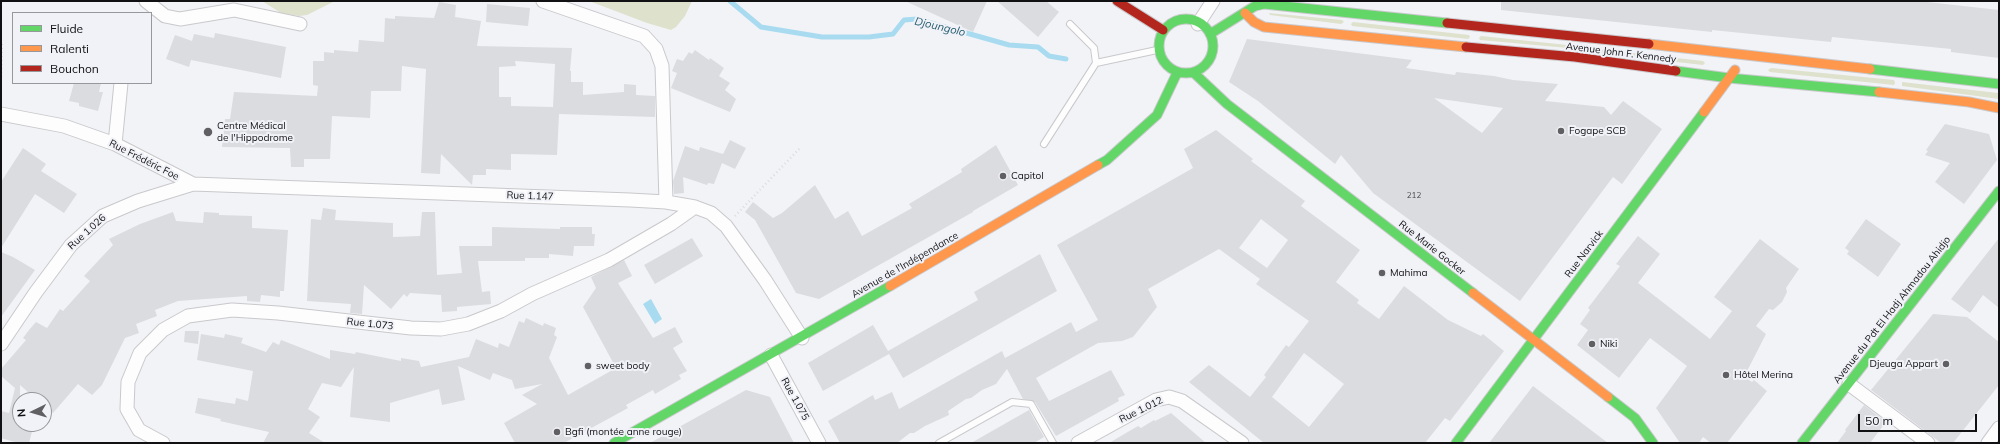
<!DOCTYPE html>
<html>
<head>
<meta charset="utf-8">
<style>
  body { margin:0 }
  #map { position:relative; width:2000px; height:444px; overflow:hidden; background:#f2f3f7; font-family:Mulish,sans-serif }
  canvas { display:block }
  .frame { position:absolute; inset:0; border:2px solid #111113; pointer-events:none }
  .legend { position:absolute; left:12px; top:12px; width:140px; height:72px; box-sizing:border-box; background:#f1f2f8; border:1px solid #97989c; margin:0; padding:5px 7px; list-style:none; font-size:12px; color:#111113 }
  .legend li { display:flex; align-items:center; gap:8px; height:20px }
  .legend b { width:20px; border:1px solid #97989c }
  .north { position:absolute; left:12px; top:392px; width:40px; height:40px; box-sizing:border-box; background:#f1f2f8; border:1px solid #97989c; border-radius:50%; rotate:265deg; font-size:11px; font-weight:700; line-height:16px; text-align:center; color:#111113 }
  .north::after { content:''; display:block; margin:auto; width:14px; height:18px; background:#606063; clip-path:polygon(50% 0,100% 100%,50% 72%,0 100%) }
  .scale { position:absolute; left:1858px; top:414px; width:119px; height:18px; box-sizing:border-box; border:2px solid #111113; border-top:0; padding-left:5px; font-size:12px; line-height:14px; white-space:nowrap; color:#111113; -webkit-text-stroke:3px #f1f2f8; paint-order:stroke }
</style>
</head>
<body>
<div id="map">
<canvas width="2000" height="444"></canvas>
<div class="frame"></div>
<ul class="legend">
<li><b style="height:5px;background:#63d668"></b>Fluide</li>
<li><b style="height:5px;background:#ff974d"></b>Ralenti</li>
<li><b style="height:5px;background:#b3261e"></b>Bouchon</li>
</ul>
<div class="north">N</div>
<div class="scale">50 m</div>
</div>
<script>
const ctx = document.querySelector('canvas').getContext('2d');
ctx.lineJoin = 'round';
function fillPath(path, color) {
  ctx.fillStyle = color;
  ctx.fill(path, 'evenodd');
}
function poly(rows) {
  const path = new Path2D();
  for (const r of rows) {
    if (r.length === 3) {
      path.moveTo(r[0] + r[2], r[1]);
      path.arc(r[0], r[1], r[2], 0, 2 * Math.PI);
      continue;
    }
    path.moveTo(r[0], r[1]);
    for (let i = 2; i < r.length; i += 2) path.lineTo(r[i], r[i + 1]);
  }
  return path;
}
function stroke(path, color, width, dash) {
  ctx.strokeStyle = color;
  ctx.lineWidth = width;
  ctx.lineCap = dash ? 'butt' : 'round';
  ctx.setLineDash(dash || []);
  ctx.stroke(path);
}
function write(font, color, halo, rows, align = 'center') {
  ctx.font = font + ' Mulish,sans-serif';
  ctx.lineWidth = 4;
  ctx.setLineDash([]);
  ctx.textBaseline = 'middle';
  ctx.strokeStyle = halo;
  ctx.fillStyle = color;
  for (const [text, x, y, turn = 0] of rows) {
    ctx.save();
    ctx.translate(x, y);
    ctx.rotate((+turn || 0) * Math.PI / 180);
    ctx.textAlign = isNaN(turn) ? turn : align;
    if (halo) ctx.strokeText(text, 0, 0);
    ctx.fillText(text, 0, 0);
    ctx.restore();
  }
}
const green = poly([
  [262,1,335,1,307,15,299,16,281,13],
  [589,1,692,1,685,16,676,27,671,30,647,23],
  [1269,13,1342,20,1344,22,1341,24,1270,15],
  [1353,22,1469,35,1470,37,1468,39,1352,26,1351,24],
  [1481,36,1577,46,1579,49,1480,40,1479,38],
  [1589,48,1703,61,1705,63,1703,65,1589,52,1587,50],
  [1771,68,1894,80,1895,83,1894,85,1770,72,1768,70],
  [1902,82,1998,93,1999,99,1902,86]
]);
const water = poly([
  [651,299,662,319,655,324,643,304]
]);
const stream = poly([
  [730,1,761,27,822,37,869,37,893,34,904,20,917,19,1009,45,1038,47,1049,56,1066,59]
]);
const building = poly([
  [905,1,987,1,973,32],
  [997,1,1046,1,1059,12,1038,37],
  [1501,1,1918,1,1999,10,1999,58,1951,52,1951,49,1832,37,1831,42,1712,30,1712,32,1501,10],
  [439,2,456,5,455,17,481,21,477,46,572,48,570,71,571,71,571,82,583,82,583,95,624,92,624,84,636,85,636,95,655,96,655,117,559,114,557,155,511,154,511,170,486,169,486,175,473,175,472,185,441,154,440,174,421,173,426,69,402,66,401,91,371,91,370,118,332,116,330,159,304,159,304,167,291,167,290,148,222,147,225,119,230,119,234,92,317,96,318,86,313,85,313,61,324,61,324,52,334,53,334,50,358,52,359,40,384,42,385,18,395,19,395,16,434,18],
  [515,61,555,64,553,107,511,106,511,97,499,97,499,67,516,66],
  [487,4,530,8,528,26,486,22],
  [215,33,286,47,281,78,191,60,189,67,166,59,175,35,192,41,194,34,214,38],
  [1247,39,1412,60,1406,68,1455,75,1456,72,1494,76,1513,80,1558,84,1545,101,1604,107,1611,115,1623,101,1662,129,1622,184,1613,177,1520,301,1373,193,1341,155,1335,164,1258,101,1229,82],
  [1434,98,1503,108,1482,133],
  [695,50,709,60,710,58,724,68,719,76,730,83,725,90,736,99,730,112,671,88,677,73,672,71,677,59,683,61,689,52,692,54],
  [74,83,101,83,99,92,103,92,98,111,79,106,79,103,69,101],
  [1945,124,1989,134,1997,160,1964,204,1935,182,1950,163,1925,155,1928,151,1926,150],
  [1216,130,1253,159,1251,161,1305,201,1301,206,1360,250,1336,282,1359,300,1357,303,1379,319,1404,286,1448,320,1481,336,1483,334,1504,351,1450,421,1445,418,1425,443,1264,443,1189,382,1209,365,1250,397,1266,377,1264,375,1286,345,1289,347,1309,321,1256,284,1260,279,1219,249,1148,289,1157,307,1133,337,1122,341,1098,343,1036,378,1049,401,1111,370,1125,395,1118,398,1119,401,1056,436,1035,402,1023,399,1007,369,996,384,982,390,971,398,966,399,948,411,949,415,925,426,914,433,910,433,897,443,840,443,828,421,873,395,875,400,892,392,899,409,1002,351,1005,358,1071,322,1076,332,1098,320,1057,245,1193,168,1184,149],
  [1261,219,1288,240,1267,268,1239,248],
  [1304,353,1344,384,1309,427,1272,397],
  [730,140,746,148,735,169,722,163,714,184,708,183,707,185,683,177,684,193,674,194,673,181,685,146,699,151,700,147,723,154],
  [996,145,1018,185,973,211,973,212,819,299,796,293,755,220,745,212,753,202,773,218,782,213,815,185,835,219,848,211,862,236,912,208,909,204,962,172,961,169],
  [23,148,46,164,41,171,77,194,64,213,35,194,1,248,1,182],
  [323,208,336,210,335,220,393,223,393,237,420,236,422,212,435,212,437,275,462,273,459,246,492,246,492,227,560,229,560,227,592,227,592,234,595,234,594,246,574,246,573,256,549,254,549,258,525,258,525,261,478,261,482,292,490,291,491,304,457,307,457,311,442,312,441,295,410,293,407,297,404,294,391,309,364,285,362,314,350,313,351,304,307,301,311,219,321,220],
  [173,212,176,221,203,223,204,212,219,213,219,215,252,216,252,228,288,230,284,291,280,291,280,297,261,295,260,302,247,301,247,296,178,301,155,310,157,316,136,324,139,333,125,338,102,385,92,395,78,384,53,413,44,406,44,400,37,400,20,385,20,424,34,424,29,443,18,443,1,438,1,411,9,413,15,388,1,376,1,369,26,340,23,338,29,330,36,322,47,328,60,309,63,311,90,281,84,276,113,245,109,239,140,224],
  [1866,219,1901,244,1878,277,1847,254,1849,251,1845,248],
  [1638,236,1660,254,1638,283,1710,339,1732,311,1714,297,1760,239,1799,269,1786,288,1787,292,1782,302,1773,310,1769,309,1756,326,1766,334,1744,377,1752,382,1754,380,1767,391,1727,443,1711,443,1703,437,1699,443,1680,443,1656,408,1687,366,1650,338,1619,378,1577,345,1588,330,1580,324,1590,310,1588,308,1620,266,1616,264],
  [692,238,703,256,655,284,644,265],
  [1999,238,1999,308,1983,295,1970,313,1951,299],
  [1,252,13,257,35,270,1,317],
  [1040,254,1057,291,903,378,889,354,823,391,808,363,873,325,888,351,978,300,974,292],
  [624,260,632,276,618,283,653,338,675,327,683,342,673,348,687,371,679,375,681,379,655,394,653,390,626,405,628,408,564,443,515,443,504,423,537,404,522,395,542,384,515,389,512,380,493,373,490,380,458,366,465,400,442,405,439,389,390,403,390,422,350,417,354,367,341,387,322,383,308,409,320,417,309,433,325,443,263,443,269,432,220,421,221,419,195,413,198,398,235,404,236,398,248,401,253,371,197,360,201,334,224,338,225,334,243,338,241,343,266,352,273,342,279,345,281,340,330,359,330,350,355,354,356,352,401,361,401,358,419,361,421,367,469,357,476,339,498,348,499,343,509,347,519,321,524,323,526,318,543,326,544,323,556,328,554,335,557,337,549,358,568,395,616,368,583,307,596,288,591,277],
  [1933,314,1967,317,1999,342,1999,385,1953,443,1941,443,1871,390],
  [185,331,199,331,198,344,184,342],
  [1533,386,1608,443,1489,443],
  [746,390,770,397,794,443,650,443],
  [1864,405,1886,422,1870,443,1837,443,1846,431,1845,430],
  [1028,408,1044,437,1034,443,971,443,1029,410],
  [1171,413,1206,443,1109,443,1138,426,1141,428,1154,420,1155,421]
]);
const path = poly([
  [1,77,2,41],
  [735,216,801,147]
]);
const lane = poly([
  [1096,63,1157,50],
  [1044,144,1096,63,1094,48,1070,24],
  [939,443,1012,402,1031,404,1053,443]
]);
const street = poly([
  [146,1,165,16,180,19,234,10,300,24],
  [543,1,644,36,656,49,662,66,666,202],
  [1198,24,1213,1],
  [1,114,64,126,115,144,193,184],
  [115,144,121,83],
  [1,344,36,292,71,245,103,216,138,201,193,184,630,200,666,202,695,207,711,213,726,226,765,280,802,338],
  [771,355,819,443],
  [1849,384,1928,443],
  [163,443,139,430,127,409,128,382,140,353,163,330,188,316,232,310,278,313,411,328,441,329,468,324,501,311,532,294,609,260,671,224,695,207],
  [1078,443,1156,400,1169,397,1182,401,1242,443],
  [1988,443,1999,428]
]);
const fast = poly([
  [1186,46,27],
  [1210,34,1255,6,1264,4,1447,23],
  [1870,69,1999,84],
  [1676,71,1729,78,1879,92],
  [1194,73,1227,104,1473,293],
  [1098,165,1107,160,1157,115,1177,73],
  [1608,397,1635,418,1653,443],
  [614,443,890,286],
  [1456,443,1704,112],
  [1802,443,1999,191]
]);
const slow = poly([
  [1245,13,1254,22,1264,27,1466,47],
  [1649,44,1870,69],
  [1879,92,1969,102,1999,108],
  [1704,112,1735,70],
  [890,286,1098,165],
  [1473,293,1608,397]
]);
const jam = poly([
  [1117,1,1163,30],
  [1447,23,1649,44],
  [1466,47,1575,57,1676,71]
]);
const markers = [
  [1561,131,4,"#606063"],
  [208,132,5,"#606063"],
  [1003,176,4,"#606063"],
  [1382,273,4,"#606063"],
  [1592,344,4,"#606063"],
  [1946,364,4,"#606063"],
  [588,366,4,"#606063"],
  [1726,375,4,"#606063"],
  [557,432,4,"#606063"]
];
const numberNames = [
  ["212",1414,196]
];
const streetNames = [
  ["Avenue John F. Kennedy",1621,53,7],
  ["Rue Frédéric Foe",144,160,27],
  ["Rue 1.147",530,196,2],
  ["Rue 1.026",87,232,-42],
  ["Rue Marie Gocker",1432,248,38],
  ["Rue Narvick",1584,254,-53],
  ["Avenue de l'Indépendance",905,265,-30],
  ["Avenue du Pdt El Hadj Ahmadou Ahidjo",1892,310,-52],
  ["Rue 1.073",370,324,6],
  ["Rue 1.075",795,399,61],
  ["Rue 1.012",1141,410,-26]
];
const poiNames = [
  ["Centre Médical",217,126],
  ["de l'Hippodrome",217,138],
  ["Fogape SCB",1569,131],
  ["Capitol",1011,176],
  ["Mahima",1390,273],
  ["Niki",1600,344],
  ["Djeuga Appart",1938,364,"right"],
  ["sweet body",596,366],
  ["Hôtel Merina",1734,375],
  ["Bgfi (montée anne rouge)",565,432]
];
const waterNames = [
  ["Djoungolo",940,27,13]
];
fillPath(green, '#dee1cc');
fillPath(water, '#a9dbf0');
stroke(stream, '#a9dbf0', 5);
fillPath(building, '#dbdcdf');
stroke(lane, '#c9c9cc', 8);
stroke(street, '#c9c9cc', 15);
stroke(fast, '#c9c9cc', 11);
stroke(slow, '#c9c9cc', 11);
stroke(jam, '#c9c9cc', 11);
stroke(path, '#dcdcdd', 2.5, [1, 3]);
stroke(lane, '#fdfdfe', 6);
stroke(street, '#fdfdfe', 13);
stroke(fast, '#63d668', 9);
stroke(slow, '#ff974d', 9);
stroke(jam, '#b3261e', 9);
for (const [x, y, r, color] of markers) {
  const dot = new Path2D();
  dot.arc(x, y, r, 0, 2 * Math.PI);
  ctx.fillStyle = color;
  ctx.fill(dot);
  stroke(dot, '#f1f2f8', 1.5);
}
write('8px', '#444446', null, numberNames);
write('10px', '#111113', '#f1f2f8', streetNames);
write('10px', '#111113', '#f1f2f8', poiNames, 'left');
write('italic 11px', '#255d71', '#f1f2f8', waterNames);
</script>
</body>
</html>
